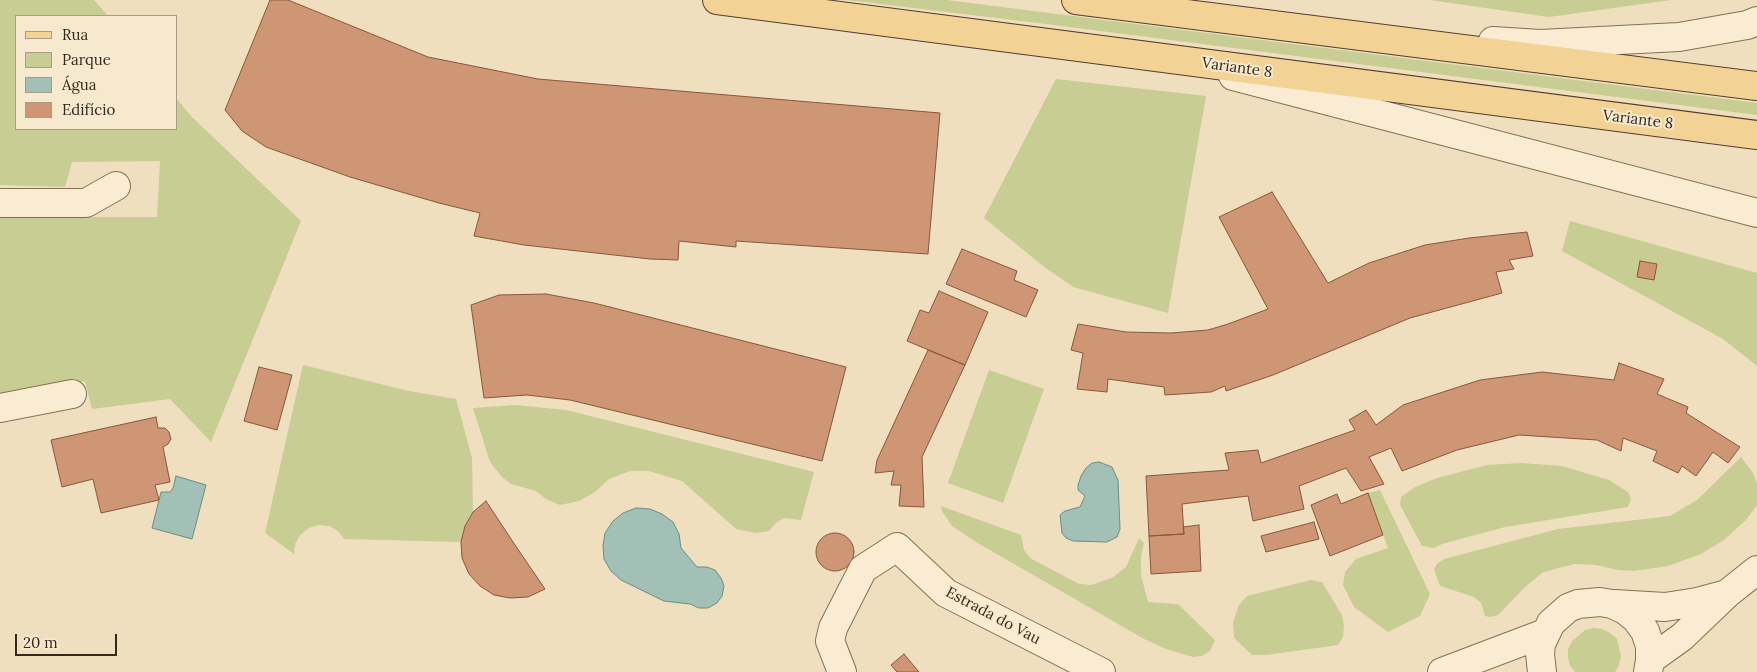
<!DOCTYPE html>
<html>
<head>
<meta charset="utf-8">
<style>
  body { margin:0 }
  #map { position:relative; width:1757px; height:672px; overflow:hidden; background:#efdfbf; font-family:Lora,serif }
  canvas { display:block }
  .legend { position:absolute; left:15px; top:15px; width:162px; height:115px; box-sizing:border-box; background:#f6e9ce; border:1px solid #a99c87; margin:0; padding:6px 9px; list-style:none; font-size:15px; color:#36281c }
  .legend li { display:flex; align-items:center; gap:10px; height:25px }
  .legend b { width:25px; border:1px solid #a99c87 }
  .scale { position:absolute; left:15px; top:634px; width:102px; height:22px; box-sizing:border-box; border:2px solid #36281c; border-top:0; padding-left:6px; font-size:15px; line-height:18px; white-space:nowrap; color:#36281c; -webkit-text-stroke:4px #f6e9ce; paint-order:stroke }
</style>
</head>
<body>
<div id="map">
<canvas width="1757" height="672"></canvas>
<ul class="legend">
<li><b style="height:6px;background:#f3d395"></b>Rua</li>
<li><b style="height:14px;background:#c8cd93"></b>Parque</li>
<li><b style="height:14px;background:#a2c0b6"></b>Água</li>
<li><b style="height:14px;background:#ce9674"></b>Edifício</li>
</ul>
<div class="scale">20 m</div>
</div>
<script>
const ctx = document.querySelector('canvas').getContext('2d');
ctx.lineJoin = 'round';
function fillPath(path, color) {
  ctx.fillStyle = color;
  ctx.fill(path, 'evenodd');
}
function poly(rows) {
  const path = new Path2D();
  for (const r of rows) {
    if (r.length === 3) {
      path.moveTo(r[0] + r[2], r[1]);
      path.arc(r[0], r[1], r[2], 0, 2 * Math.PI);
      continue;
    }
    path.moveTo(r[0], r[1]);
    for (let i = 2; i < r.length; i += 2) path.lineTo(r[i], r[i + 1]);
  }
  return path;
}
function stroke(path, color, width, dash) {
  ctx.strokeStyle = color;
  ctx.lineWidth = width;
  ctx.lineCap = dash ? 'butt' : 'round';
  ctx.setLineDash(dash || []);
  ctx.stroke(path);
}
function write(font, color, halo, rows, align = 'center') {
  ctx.font = font + ' Lora,serif';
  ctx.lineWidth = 4;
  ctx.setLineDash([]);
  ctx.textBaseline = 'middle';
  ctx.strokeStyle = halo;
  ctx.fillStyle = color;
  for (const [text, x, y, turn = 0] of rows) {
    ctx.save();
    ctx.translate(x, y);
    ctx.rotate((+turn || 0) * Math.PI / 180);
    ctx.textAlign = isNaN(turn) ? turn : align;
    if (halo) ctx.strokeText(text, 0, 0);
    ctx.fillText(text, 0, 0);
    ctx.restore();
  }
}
const green = poly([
  [0,0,94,0,108,16,16,16,16,129,176,129,176,98,192,117,301,221,211,442,170,399,92,409,85,381,0,396,0,217,157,217,160,161,72,162,65,187,0,185],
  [847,0,947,0,1757,103,1757,115,1038,23],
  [1429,0,1671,0,1549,17],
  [1056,79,1206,96,1168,313,1073,287,1043,266,984,218],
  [1570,221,1757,273,1757,366,1723,339,1562,251],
  [303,365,409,391,456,399,472,458,473,512,465,526,461,542,344,539,338,531,329,526,318,525,309,528,300,535,295,544,294,554,265,533],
  [989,370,1044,389,1003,503,948,483],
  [515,405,566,410,814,472,801,520,784,518,776,523,769,531,756,533,736,529,682,481,649,471,630,471,609,479,595,492,579,501,560,505,546,499,536,491,511,484,502,477,490,462,473,408],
  [1741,457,1753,473,1757,484,1757,505,1746,520,1724,540,1701,554,1668,566,1634,571,1618,570,1596,565,1575,564,1558,568,1542,573,1524,588,1498,615,1490,617,1485,616,1481,603,1474,597,1440,586,1434,569,1437,564,1444,559,1558,529,1670,516,1697,500],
  [1521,463,1562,466,1609,480,1628,492,1631,499,1628,507,1505,527,1442,544,1434,548,1422,546,1400,505,1401,497,1415,487,1437,478,1487,465],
  [1380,490,1430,594,1420,616,1388,632,1354,607,1343,585,1345,572,1356,559,1388,548,1368,493],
  [941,506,1021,535,1024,550,1030,558,1079,584,1091,585,1112,578,1126,567,1139,538,1144,543,1141,556,1141,575,1148,602,1178,604,1215,640,1210,651,1202,656,1193,657,1166,649,1144,639,976,542,952,526,942,511],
  [1311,580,1322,582,1342,615,1344,626,1343,637,1338,645,1266,655,1252,655,1234,638,1233,622,1239,605,1247,596],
  [1594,628,1602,629,1610,633,1617,639,1621,656,1619,665,1615,672,1575,672,1570,666,1568,657,1568,649,1572,641,1585,630]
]);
const water = poly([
  [1099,462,1112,467,1118,480,1120,529,1117,537,1107,542,1073,541,1066,538,1062,533,1060,515,1065,511,1080,507,1085,496,1078,490,1078,485,1081,476,1086,468,1092,463,1099,462],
  [176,476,206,485,192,539,152,528,161,492,170,492,173,488,176,476],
  [636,508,650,509,662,514,673,522,679,534,681,548,697,567,707,567,715,570,721,578,724,586,722,596,717,603,708,608,699,608,690,604,664,601,621,580,611,571,604,559,603,546,605,533,613,521,623,513,636,508]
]);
const building = poly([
  [270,0,288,0,428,57,538,79,940,113,928,254,736,241,736,247,679,241,678,260,650,259,524,245,474,236,480,213,439,203,350,177,266,147,242,131,225,110,270,0],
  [1272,192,1328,283,1369,263,1425,245,1469,238,1527,232,1533,256,1509,260,1514,269,1496,272,1502,293,1410,318,1273,375,1226,391,1225,386,1211,392,1165,395,1164,387,1108,379,1107,392,1077,389,1083,353,1071,350,1078,324,1126,332,1171,333,1208,330,1228,324,1268,309,1219,217,1272,192],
  [962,249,1017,271,1014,280,1038,290,1026,317,946,284,962,249],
  [1640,261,1657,264,1654,280,1637,277,1640,261],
  [939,291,988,312,965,365,907,341,920,310,929,313,939,291],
  [546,294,594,303,846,367,822,461,570,400,527,395,484,398,471,305,499,295,546,294],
  [928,350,965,365,922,457,924,507,899,506,901,485,891,485,894,471,875,473,877,460,928,350],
  [1619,363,1664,379,1657,394,1688,407,1686,413,1740,447,1728,463,1713,452,1696,476,1682,466,1678,473,1653,461,1657,451,1623,438,1621,451,1597,440,1519,435,1457,450,1402,471,1391,448,1369,457,1384,484,1361,491,1346,468,1299,486,1304,509,1253,521,1248,496,1182,504,1184,534,1149,536,1146,476,1229,470,1225,453,1258,450,1261,463,1355,430,1349,420,1366,410,1376,425,1403,405,1480,380,1542,372,1614,380,1619,363],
  [259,367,292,375,277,430,244,421,259,367],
  [156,417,158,428,165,428,169,432,171,439,168,444,163,447,170,482,155,485,159,500,101,513,93,479,62,487,51,440,156,417],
  [1368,493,1383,535,1330,556,1311,505,1337,494,1341,504,1368,493],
  [486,501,515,545,545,589,528,597,510,598,494,595,480,586,469,574,462,558,461,542,465,526,473,512,486,501],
  [1314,522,1319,539,1266,552,1261,536,1314,522],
  [1199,525,1201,571,1151,574,1149,536,1184,534,1183,527,1199,525],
  [835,552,19],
  [904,654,919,672,897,672,891,665,904,654]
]);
const minor = poly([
  [1493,41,1540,44,1679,37,1747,25,1757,21],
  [1233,76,1757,213],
  [0,203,86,203,116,186],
  [0,408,72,394],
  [1614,604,1665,607,1697,602,1727,594],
  [1650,660,1682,637,1728,593,1757,570],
  [842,672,830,641,833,628,863,569,897,547,946,593,1101,672],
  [1442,672,1545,633],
  [1542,672,1540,654,1541,644,1551,623,1568,608,1578,604,1600,602,1612,604,1625,610,1636,619,1645,631,1650,646,1650,660,1648,672]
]);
const major = poly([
  [717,0,1757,135],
  [1076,0,1757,86]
]);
const streetNames = [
  ["Variante 8",1237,68,8],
  ["Variante 8",1638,120,7],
  ["Estrada do Vau",993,616,28]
];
fillPath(green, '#c8cd93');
fillPath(water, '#a2c0b6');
stroke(water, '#698e84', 1);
fillPath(building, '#ce9674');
stroke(building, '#87573c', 1);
stroke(minor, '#876f57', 30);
stroke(major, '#553d2c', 30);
stroke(minor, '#f9ecd2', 28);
stroke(major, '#f3d395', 28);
write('15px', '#36281c', '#f6e9ce', streetNames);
</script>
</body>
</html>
